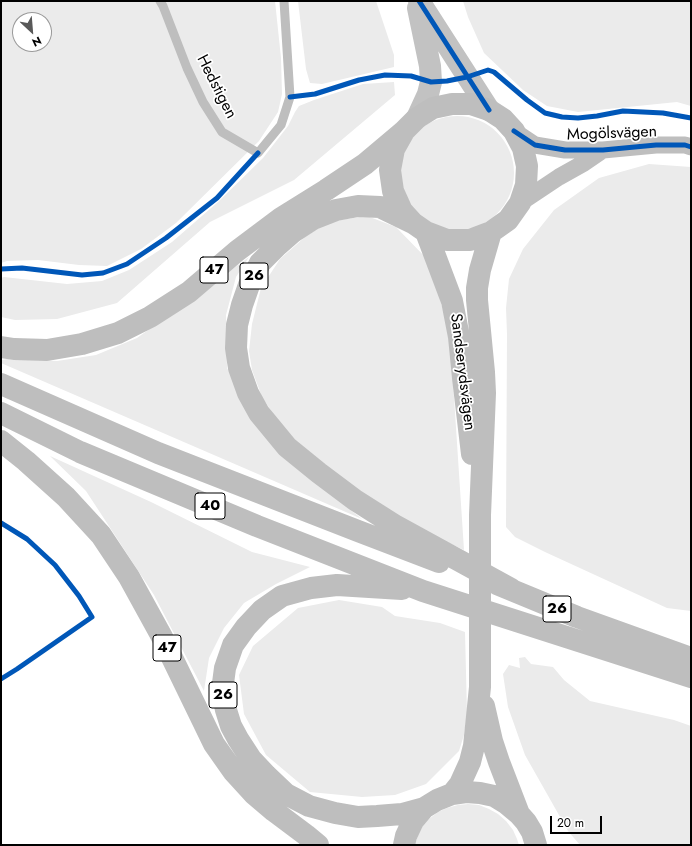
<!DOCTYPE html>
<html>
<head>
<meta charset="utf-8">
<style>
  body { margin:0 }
  #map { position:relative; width:692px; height:846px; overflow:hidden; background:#fff; font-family:Jost,sans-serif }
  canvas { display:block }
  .frame { position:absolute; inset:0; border:2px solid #000; pointer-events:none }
  .north { position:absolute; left:12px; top:12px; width:40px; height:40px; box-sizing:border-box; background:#fff; border:1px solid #999; border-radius:50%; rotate:154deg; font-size:11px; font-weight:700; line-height:16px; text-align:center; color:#000 }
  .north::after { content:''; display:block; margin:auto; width:14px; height:18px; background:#595959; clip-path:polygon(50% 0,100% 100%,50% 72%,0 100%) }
  .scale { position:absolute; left:550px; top:816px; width:52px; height:18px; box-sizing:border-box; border:2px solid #000; border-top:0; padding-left:5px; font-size:12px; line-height:14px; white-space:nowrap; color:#000; -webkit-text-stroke:3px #fff; paint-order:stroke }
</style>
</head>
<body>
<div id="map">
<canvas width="692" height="846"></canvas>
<div class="frame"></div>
<div class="north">N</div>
<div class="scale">20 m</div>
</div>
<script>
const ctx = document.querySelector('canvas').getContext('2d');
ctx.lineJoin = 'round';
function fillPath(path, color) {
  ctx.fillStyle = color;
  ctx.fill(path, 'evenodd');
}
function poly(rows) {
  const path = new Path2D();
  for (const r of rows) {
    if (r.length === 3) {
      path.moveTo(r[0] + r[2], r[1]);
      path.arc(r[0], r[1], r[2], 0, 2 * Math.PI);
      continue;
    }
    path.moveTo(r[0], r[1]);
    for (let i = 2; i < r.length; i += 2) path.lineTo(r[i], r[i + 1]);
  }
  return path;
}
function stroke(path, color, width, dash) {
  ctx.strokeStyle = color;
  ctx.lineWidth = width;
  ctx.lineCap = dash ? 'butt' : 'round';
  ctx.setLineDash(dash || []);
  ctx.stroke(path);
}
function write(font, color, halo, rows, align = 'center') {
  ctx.font = font + ' Jost,sans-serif';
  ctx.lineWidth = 3.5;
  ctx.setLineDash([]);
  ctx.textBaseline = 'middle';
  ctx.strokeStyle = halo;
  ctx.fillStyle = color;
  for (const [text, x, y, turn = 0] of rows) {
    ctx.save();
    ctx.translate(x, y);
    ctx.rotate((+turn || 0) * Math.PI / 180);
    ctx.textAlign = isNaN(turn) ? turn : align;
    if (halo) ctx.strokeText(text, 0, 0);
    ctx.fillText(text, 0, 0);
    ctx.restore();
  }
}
const green = poly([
  [1,1,275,1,281,58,282,94,278,112,259,141,176,223,141,249,107,266,79,265,38,260,7,261,1,263],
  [20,20,44,20,44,44,20,44],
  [298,1,376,1,394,55,394,67,322,84,310,83,306,69],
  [463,1,691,1,691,106,677,102,578,112,547,106,523,90,484,53,468,17],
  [394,82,395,95,294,180,210,222,117,303,57,319,15,320,1,317,1,278,4,277,67,284,102,281,129,270,172,242,218,202,263,158,288,126,295,112,299,106,314,100,363,84],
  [457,173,57],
  [649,164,691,167,691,611,667,608,545,552,515,537,506,527,507,334,506,308,509,279,523,249,554,210,599,178],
  [367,216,396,227,430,262,450,336,464,550,414,527,321,465,284,430,262,397,252,370,249,351,252,324,261,288,280,259,305,237,320,227,340,220],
  [249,257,236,277,226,315,227,368,248,409,337,499,362,519,1,363,1,360,8,359,57,361,96,355,137,338],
  [50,456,151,502,252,552,310,567,276,584,244,603,224,628,209,658,204,691,154,595,86,491],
  [339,600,382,607,395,616,440,623,465,632,467,713,464,735,459,751,426,784,395,795,362,797,310,792,266,755,244,714,239,675,253,646,298,608],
  [525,657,531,664,553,667,564,680,590,701,674,720,691,726,691,845,580,845,568,831,525,755,508,707,503,674,509,665,520,668,519,658],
  [468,804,479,805,489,809,498,814,506,821,513,830,517,839,519,845,414,845,422,827,429,819,438,812,447,808,458,805]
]);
const lane = poly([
  [160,1,163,6,187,68,203,102,222,132,258,153,281,125,290,97,284,1]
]);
const street = poly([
  [514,131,535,145,565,150,603,150,656,145,685,145,691,147],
  [520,203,559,177,584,163,603,150]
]);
const secondary = poly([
  [419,1,489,110],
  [417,118,428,94,431,82,430,66,418,8]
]);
const highway = poly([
  [403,133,394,149,390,170,393,191,402,211,412,222],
  [426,232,452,301,459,337,463,378,472,454],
  [1,347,14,349,47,350,82,344,118,333,150,317,189,292,237,251,281,218,326,190,365,164,403,132,417,118,433,108,452,104,471,104,489,110,503,119,514,131,523,148,527,166,526,185,520,203,508,220,491,232,470,240,447,240,426,232,413,223,380,207,358,206,336,210,313,219,293,232,277,246,260,263,249,285,242,305,237,325,236,348,239,368,248,393,259,413,287,447,319,473,355,500,396,526,511,589],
  [1,384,158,453,358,531,439,562],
  [1,413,80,452,257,526,423,591,691,677],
  [1,441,26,461,66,497,101,535,129,577,162,637,214,744,233,771,254,794,274,811,306,835,318,845],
  [497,584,577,617,691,658],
  [402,589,337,585,311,588,282,596,262,610,246,627,233,645,225,668,222,691,226,710,231,726,238,739,251,759,266,775,286,794,309,806,335,813,358,817,377,816,402,814,424,808],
  [484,706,492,741,499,762,519,814],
  [452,794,460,784,470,762,474,746,480,687,480,515,485,393,484,372,477,300,477,288,480,270,491,232],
  [404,845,406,836,413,821,424,808,437,800,452,794,466,792,480,793,494,796,507,804,519,814,526,822,532,832,536,845]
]);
const cycleway = poly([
  [419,1,489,110],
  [290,97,315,94,359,80,385,75,411,76,431,82,447,81,467,77,488,70,494,72,527,100,545,113,562,117,578,118,597,116,623,111,663,113,691,118],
  [514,131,535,145,565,150,603,150,656,145,685,145,691,147],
  [1,269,22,268,82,275,103,273,127,264,166,238,217,198,258,153],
  [1,523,27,539,55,565,79,596,92,617,17,669,1,679]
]);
const shields = [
  [214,270,28],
  [254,276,28],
  [210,506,30],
  [557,609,28],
  [167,648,28],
  [223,695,28]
];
const shieldNames = [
  ["47",214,270],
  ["26",254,276],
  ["40",210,506],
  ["26",557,609],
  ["47",167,648],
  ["26",223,695]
];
const streetNames = [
  ["Hedstigen",216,87,63],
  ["Mogölsvägen",612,134,-2],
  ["Sandserydsvägen",462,372,83]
];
fillPath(green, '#ebebeb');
stroke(lane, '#bebebe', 9);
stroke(street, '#bebebe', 17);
stroke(secondary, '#c2c2c2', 22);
stroke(highway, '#bebebe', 22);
stroke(cycleway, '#0057b8', 5);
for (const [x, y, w] of shields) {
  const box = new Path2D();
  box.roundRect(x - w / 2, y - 13, w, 26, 3);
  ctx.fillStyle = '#fff';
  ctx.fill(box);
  stroke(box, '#000', 1);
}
write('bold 15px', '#000', null, shieldNames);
write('16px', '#000', '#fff', streetNames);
</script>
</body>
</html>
